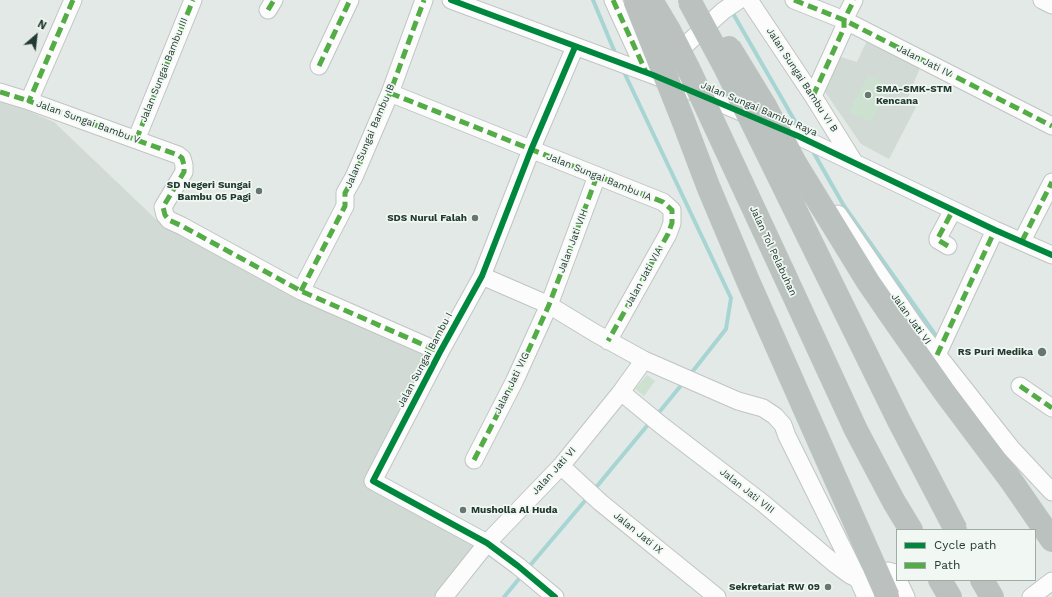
<!DOCTYPE html>
<html>
<head>
<meta charset="utf-8">
<style>
  body { margin:0 }
  #map { position:relative; width:1052px; height:597px; overflow:hidden; background:#e3e9e6; font-family:"Work Sans",sans-serif }
  canvas { display:block }
  .legend { position:absolute; left:896px; top:529px; width:140px; height:52px; box-sizing:border-box; background:#f1f8f3; border:1px solid #9eaca5; margin:0; padding:5px 7px; list-style:none; font-size:12px; color:#223a30 }
  .legend li { display:flex; align-items:center; gap:8px; height:20px }
  .legend b { width:20px; border:1px solid #9eaca5 }
  .north { position:absolute; left:16px; top:16px; width:40px; height:40px; -webkit-text-stroke:3px #f1f8f3; paint-order:stroke; rotate:28deg; font-size:11px; font-weight:700; line-height:16px; text-align:center; color:#223a30 }
  .north::after { content:''; display:block; margin:auto; width:14px; height:18px; background:#223a30; clip-path:polygon(50% 0,100% 100%,50% 72%,0 100%) }
</style>
</head>
<body>
<div id="map">
<canvas width="1052" height="597"></canvas>
<ul class="legend">
<li><b style="height:5px;background:#00873e"></b>Cycle path</li>
<li><b style="height:5px;background:#53ac45"></b>Path</li>
</ul>
<div class="north">N</div>
</div>
<script>
const ctx = document.querySelector('canvas').getContext('2d');
ctx.lineJoin = 'round';
function fillPath(path, color) {
  ctx.fillStyle = color;
  ctx.fill(path, 'evenodd');
}
function poly(rows) {
  const path = new Path2D();
  for (const r of rows) {
    path.moveTo(r[0], r[1]);
    for (let i = 2; i < r.length; i += 2) path.lineTo(r[i], r[i + 1]);
  }
  return path;
}
function stroke(path, color, width, dash) {
  ctx.strokeStyle = color;
  ctx.lineWidth = width;
  ctx.lineCap = dash ? 'butt' : 'round';
  ctx.setLineDash(dash || []);
  ctx.stroke(path);
}
function write(font, color, halo, rows, align = 'center') {
  ctx.font = font + ' "Work Sans",sans-serif';
  ctx.lineWidth = 3.5;
  ctx.setLineDash([]);
  ctx.textBaseline = 'middle';
  ctx.strokeStyle = halo;
  ctx.fillStyle = color;
  for (const [text, x, y, turn = 0] of rows) {
    ctx.save();
    ctx.translate(x, y);
    ctx.rotate((+turn || 0) * Math.PI / 180);
    ctx.textAlign = isNaN(turn) ? turn : align;
    if (halo) ctx.strokeText(text, 0, 0);
    ctx.fillText(text, 0, 0);
    ctx.restore();
  }
}
const built = poly([
  [870,34,923,60,907,100,916,107,889,159,861,144,823,89,837,56,857,62],
  [0,99,54,122,163,226,439,348,372,481,485,546,442,597,0,597]
]);
const green = poly([
  [868,75,890,86,871,122,849,112],
  [647,375,655,381,644,396,635,389]
]);
const stream = poly([
  [593,0,616,55],
  [731,10,800,130],
  [623,70,731,298,726,329,689,376],
  [811,148,844,206,939,340],
  [656,416,683,383],
  [593,491,651,421],
  [527,569,589,496],
  [504,597,523,574]
]);
const minor = poly([
  [73,0,29,101,178,155,182,158,184,165,184,172,163,207,165,215,169,220,182,226,301,291,440,352],
  [451,0,653,75,798,136,995,230,1052,255],
  [613,0,646,72],
  [749,0,813,96,854,162],
  [794,0,844,20,1052,126],
  [1042,0,1052,5],
  [268,10,274,0],
  [671,58,723,11,739,0],
  [319,66,350,0],
  [0,92,29,101],
  [390,93,663,202,672,210,672,223,668,234,608,341],
  [813,96,844,28,844,20,854,0],
  [136,140,193,0],
  [838,214,917,329,1011,448,1052,492],
  [1022,241,1052,182],
  [948,246,938,240,938,238,953,210],
  [482,276,549,305,595,333,644,360,738,401,763,408,775,416,783,425,787,436,858,579,866,597],
  [301,291,345,206,345,193,354,177,390,93,424,0],
  [937,355,995,230],
  [1020,386,1052,408],
  [621,392,661,425,764,504,835,564,850,575,858,579],
  [474,460,515,380,549,305,597,176],
  [561,466,600,502,717,597],
  [866,577,888,571,895,573,897,578],
  [898,580,906,597],
  [444,597,487,543,561,466,621,392,644,360],
  [555,597,518,566,487,543,375,482,373,481,440,352,482,276,531,150,575,47],
  [1031,597,1052,581]
]);
const highway = poly([
  [784,274,856,430,894,502,911,530],
  [888,311,944,391,1010,479,1052,540],
  [940,580,950,597],
  [982,580,992,597]
]);
const highwayBridge = poly([
  [635,0,683,120,708,186,748,281,888,597],
  [651,0,670,32,690,72,784,274],
  [689,0,724,65,899,421,956,530],
  [729,47,765,106,795,163,868,282,888,311]
]);
const quiet = poly([
  [73,0,29,101,178,155,182,158,184,165,184,172,163,207,165,215,169,220,182,226,301,291,440,352],
  [613,0,646,72],
  [794,0,844,20,1052,126],
  [268,10,274,0],
  [319,66,350,0],
  [0,92,29,101],
  [390,93,663,202,672,210,672,223,668,234,608,341],
  [813,96,844,28,844,20,854,0],
  [136,140,193,0],
  [1022,241,1052,182],
  [948,246,938,240,938,238,953,210],
  [301,291,345,206,345,193,354,177,390,93,424,0],
  [937,355,995,230],
  [1020,386,1052,408],
  [474,460,515,380,549,305,597,176]
]);
const cycleway = poly([
  [451,0,653,75,798,136,995,230,1052,255],
  [555,597,518,566,487,543,375,482,373,481,440,352,482,276,531,150,575,47]
]);
const markers = [
  [868,95,4,"#667770"],
  [259,191,4,"#667770"],
  [475,218,4,"#667770"],
  [1042,352,5,"#667770"],
  [463,510,4,"#667770"],
  [828,587,4,"#667770"]
];
const streetNames = [
  ["Jalan Jati IV",924,61,27],
  ["Jalan Sungai Bambu III",164,70,-68],
  ["Jalan Sungai Bambu VI B",802,80,57],
  ["Jalan Sungai Bambu Raya",759,109,23],
  ["Jalan Sungai Bambu V",88,122,20],
  ["Jalan Sungai Bambu IB",370,136,-67],
  ["Jalan Sungai Bambu IA",599,177,22],
  ["Jalan Jati VIH",573,241,-69],
  ["Jalan Tol Pelabuhan",773,251,65],
  ["Jalan Jati VIA",644,277,-61],
  ["Jalan Jati VI",911,319,54],
  ["Jalan Sungai Bambu I",425,360,-62],
  ["Jalan Jati VIG",512,383,-64],
  ["Jalan Jati VI",554,471,-48],
  ["Jalan Jati VIII",747,491,38],
  ["Jalan Jati IX",638,533,39]
];
const poiNames = [
  ["SMA-SMK-STM",876,89,"left"],
  ["Kencana",876,101,"left"],
  ["SD Negeri Sungai",251,185],
  ["Bambu 05 Pagi",251,197],
  ["SDS Nurul Falah",467,218],
  ["RS Puri Medika",1033,352],
  ["Musholla Al Huda",471,510,"left"],
  ["Sekretariat RW 09",820,587]
];
fillPath(built, '#d1dad5');
fillPath(green, '#cde1d1');
stroke(stream, '#a6d5d4', 4);
stroke(minor, '#c0c5c3', 19);
stroke(highway, '#bcc4c1', 24);
stroke(minor, '#fbfcfb', 17);
stroke(highway, '#bac1bf', 22);
stroke(highwayBridge, '#bcc4c1', 24, []);
stroke(highwayBridge, '#bac1bf', 22);
stroke(quiet, '#53ac45', 5, [10, 5]);
stroke(cycleway, '#00873e', 6);
for (const [x, y, r, color] of markers) {
  const dot = new Path2D();
  dot.arc(x, y, r, 0, 2 * Math.PI);
  ctx.fillStyle = color;
  ctx.fill(dot);
  stroke(dot, '#f1f8f3', 1.5);
}
write('10px', '#223a30', '#f1f8f3', streetNames);
write('bold 10px', '#223a30', '#f1f8f3', poiNames, 'right');
</script>
</body>
</html>
